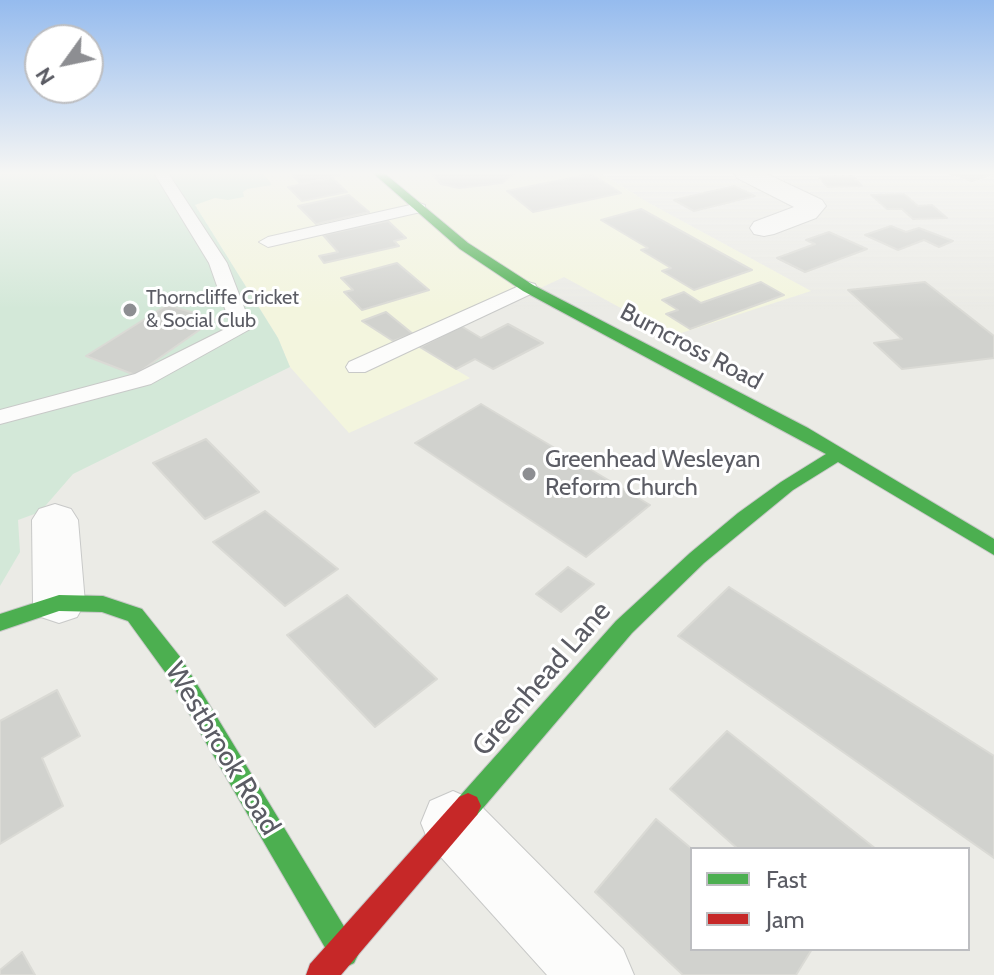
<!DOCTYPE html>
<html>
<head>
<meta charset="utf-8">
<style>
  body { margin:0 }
  #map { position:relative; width:994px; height:975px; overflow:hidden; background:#ebebe6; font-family:Cabin,sans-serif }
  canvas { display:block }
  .legend { position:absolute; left:690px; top:847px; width:280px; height:104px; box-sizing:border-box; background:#fff; border:2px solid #bdbec1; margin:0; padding:10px 14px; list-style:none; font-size:24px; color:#5b5c64 }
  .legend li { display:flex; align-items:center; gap:16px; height:40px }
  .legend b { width:40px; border:2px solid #bdbec1 }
  .north { position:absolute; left:24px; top:24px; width:80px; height:80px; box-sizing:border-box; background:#fff; border:2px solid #bdbec1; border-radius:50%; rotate:237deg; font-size:22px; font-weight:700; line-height:32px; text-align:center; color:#5b5c64 }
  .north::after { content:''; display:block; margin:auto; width:28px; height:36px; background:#8d8e92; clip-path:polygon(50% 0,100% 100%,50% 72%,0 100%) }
</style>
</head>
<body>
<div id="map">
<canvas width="994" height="975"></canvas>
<ul class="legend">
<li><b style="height:10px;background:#4caf50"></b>Fast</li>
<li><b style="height:10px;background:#c62828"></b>Jam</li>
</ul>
<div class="north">N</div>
</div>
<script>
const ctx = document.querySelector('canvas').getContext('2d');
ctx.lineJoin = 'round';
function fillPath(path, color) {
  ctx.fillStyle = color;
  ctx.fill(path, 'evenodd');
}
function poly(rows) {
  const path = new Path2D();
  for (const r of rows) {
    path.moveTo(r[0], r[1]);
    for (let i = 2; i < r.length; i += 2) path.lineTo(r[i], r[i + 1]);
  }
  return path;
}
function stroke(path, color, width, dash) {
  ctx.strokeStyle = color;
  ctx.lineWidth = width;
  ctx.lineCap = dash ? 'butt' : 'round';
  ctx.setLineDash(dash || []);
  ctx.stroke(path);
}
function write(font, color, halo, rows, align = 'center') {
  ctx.font = font + ' Cabin,sans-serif';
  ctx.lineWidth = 6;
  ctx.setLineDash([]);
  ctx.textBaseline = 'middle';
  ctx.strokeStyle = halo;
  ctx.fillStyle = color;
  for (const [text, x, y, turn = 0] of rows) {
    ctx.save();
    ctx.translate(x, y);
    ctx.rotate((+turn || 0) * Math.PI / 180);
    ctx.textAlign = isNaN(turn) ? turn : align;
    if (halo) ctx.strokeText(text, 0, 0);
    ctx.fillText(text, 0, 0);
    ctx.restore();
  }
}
const commercial = poly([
  [175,173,600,173,649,203,811,291,672,336,564,277,416,346,470,378,349,433,290,367,278,338]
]);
const green = poly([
  [0,173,263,173,272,185,247,189,243,192,244,197,228,200,215,198,195,205,278,338,290,367,73,474,40,512,18,520,20,552,0,586]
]);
const building = poly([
  [291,173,337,173,340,175,301,184,291,173],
  [432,173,515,173,502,183,459,188,441,184,432,173],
  [948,173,989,173,994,174,972,181,948,173],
  [591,174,621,193,533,212,507,191,591,174],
  [853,176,862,186,827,187,819,177,853,176],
  [332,178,347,192,302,201,288,187,332,178],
  [734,186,755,196,694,211,674,200,734,186],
  [904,194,918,206,932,205,947,218,913,219,902,209,887,209,871,195,904,194],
  [349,195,369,212,316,224,298,206,349,195],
  [641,209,752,270,694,290,662,271,671,268,641,250,648,248,601,220,641,209],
  [388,221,406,238,394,241,399,246,324,263,319,256,338,252,323,235,388,221],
  [891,226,906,232,919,228,953,241,939,247,924,240,898,250,865,235,891,226],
  [829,232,867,249,805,272,777,258,815,244,806,240,829,232],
  [397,263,429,290,362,310,344,292,353,290,341,278,397,263],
  [761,282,784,295,690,329,666,314,678,310,662,300,684,292,701,303,761,282],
  [925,282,994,336,994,358,902,369,874,343,902,339,848,290,925,282],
  [167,305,215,319,135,375,86,356,167,305],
  [386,312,413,334,393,341,362,321,386,312],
  [508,324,543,343,493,369,475,359,456,369,420,347,461,326,481,338,508,324],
  [481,404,650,505,586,557,415,443,481,404],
  [206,439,259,492,205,519,153,463,206,439],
  [265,511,338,569,285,606,213,542,265,511],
  [568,567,594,584,561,612,536,594,568,567],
  [729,587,994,756,994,858,678,636,729,587],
  [347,595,437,679,375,727,287,635,347,595],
  [57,690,80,736,42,758,63,806,0,844,0,721,57,690],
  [727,731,876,849,738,849,670,789,727,731],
  [656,819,692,849,692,949,812,949,796,975,683,975,595,892,656,819],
  [22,952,35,975,0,975,0,970,22,952]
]);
const lane = poly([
  [154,173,168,173,227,263,252,328,151,384,0,424,0,410,135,374,231,326,209,263,154,173],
  [419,203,425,205,425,211,268,247,259,242,268,237,419,203],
  [528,282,535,284,537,288,535,292,365,372,349,372,346,367,349,362,528,282]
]);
const street = poly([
  [734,173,765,173,822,200,826,206,816,218,774,234,764,236,754,234,750,228,754,222,794,207,737,178,734,173],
  [55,504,71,509,78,520,85,603,77,617,59,623,41,617,33,603,32,520,39,509,55,504],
  [453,791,476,801,623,949,634,975,547,975,430,845,421,823,430,801,453,791]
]);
const fast = poly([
  [373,173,384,173,468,243,533,285,808,428,994,539,994,555,838,462,793,490,704,563,632,633,477,815,468,819,459,815,455,806,459,797,616,621,690,553,738,513,781,482,826,454,523,291,460,249,373,173],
  [59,595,103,596,142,609,181,658,354,943,359,953,354,963,344,968,334,963,165,672,128,621,102,612,59,611,0,631,0,614,59,595]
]);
const jam = poly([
  [468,793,477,797,481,806,477,815,341,975,306,975,310,964,459,797,468,793]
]);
const markers = [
  [130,310,8,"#8d8e92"],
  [529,474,8,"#8d8e92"]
];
const farPoinames = [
  ["Thorncliffe Cricket",146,298],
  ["& Social Club",146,321]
];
const streetNames = [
  ["Burncross Road",691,347,28]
];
const poiNames = [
  ["Greenhead Wesleyan",545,460],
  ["Reform Church",545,488]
];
const nearStreetnames = [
  ["Greenhead Lane",542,679,-49],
  ["Westbrook Road",222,749,59]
];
fillPath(commercial, '#f3f5de');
fillPath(green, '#d3e8d8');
fillPath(building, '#d1d2ce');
stroke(building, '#dadad5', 2);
stroke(lane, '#c8c9c8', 2);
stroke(street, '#c8c9c8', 2);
stroke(fast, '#c8c8c8', 2);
stroke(jam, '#c8c8c8', 2);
fillPath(lane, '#fcfcfb');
fillPath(street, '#fcfcfb');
fillPath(fast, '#4caf50');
fillPath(jam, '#c62828');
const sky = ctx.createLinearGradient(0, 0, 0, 309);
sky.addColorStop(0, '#95bbee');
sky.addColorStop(0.56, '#f6f6f4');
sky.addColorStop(1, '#f6f6f400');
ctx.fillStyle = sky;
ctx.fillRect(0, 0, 994, 309);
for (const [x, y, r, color] of markers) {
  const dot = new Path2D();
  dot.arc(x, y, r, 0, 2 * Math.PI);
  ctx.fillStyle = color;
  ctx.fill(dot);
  stroke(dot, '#fff', 3);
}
write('20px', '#5b5c64', '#fff', farPoinames, 'left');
write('24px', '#5b5c64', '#fff', streetNames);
write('24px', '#5b5c64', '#fff', poiNames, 'left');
write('28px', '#5b5c64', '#fff', nearStreetnames);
</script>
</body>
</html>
